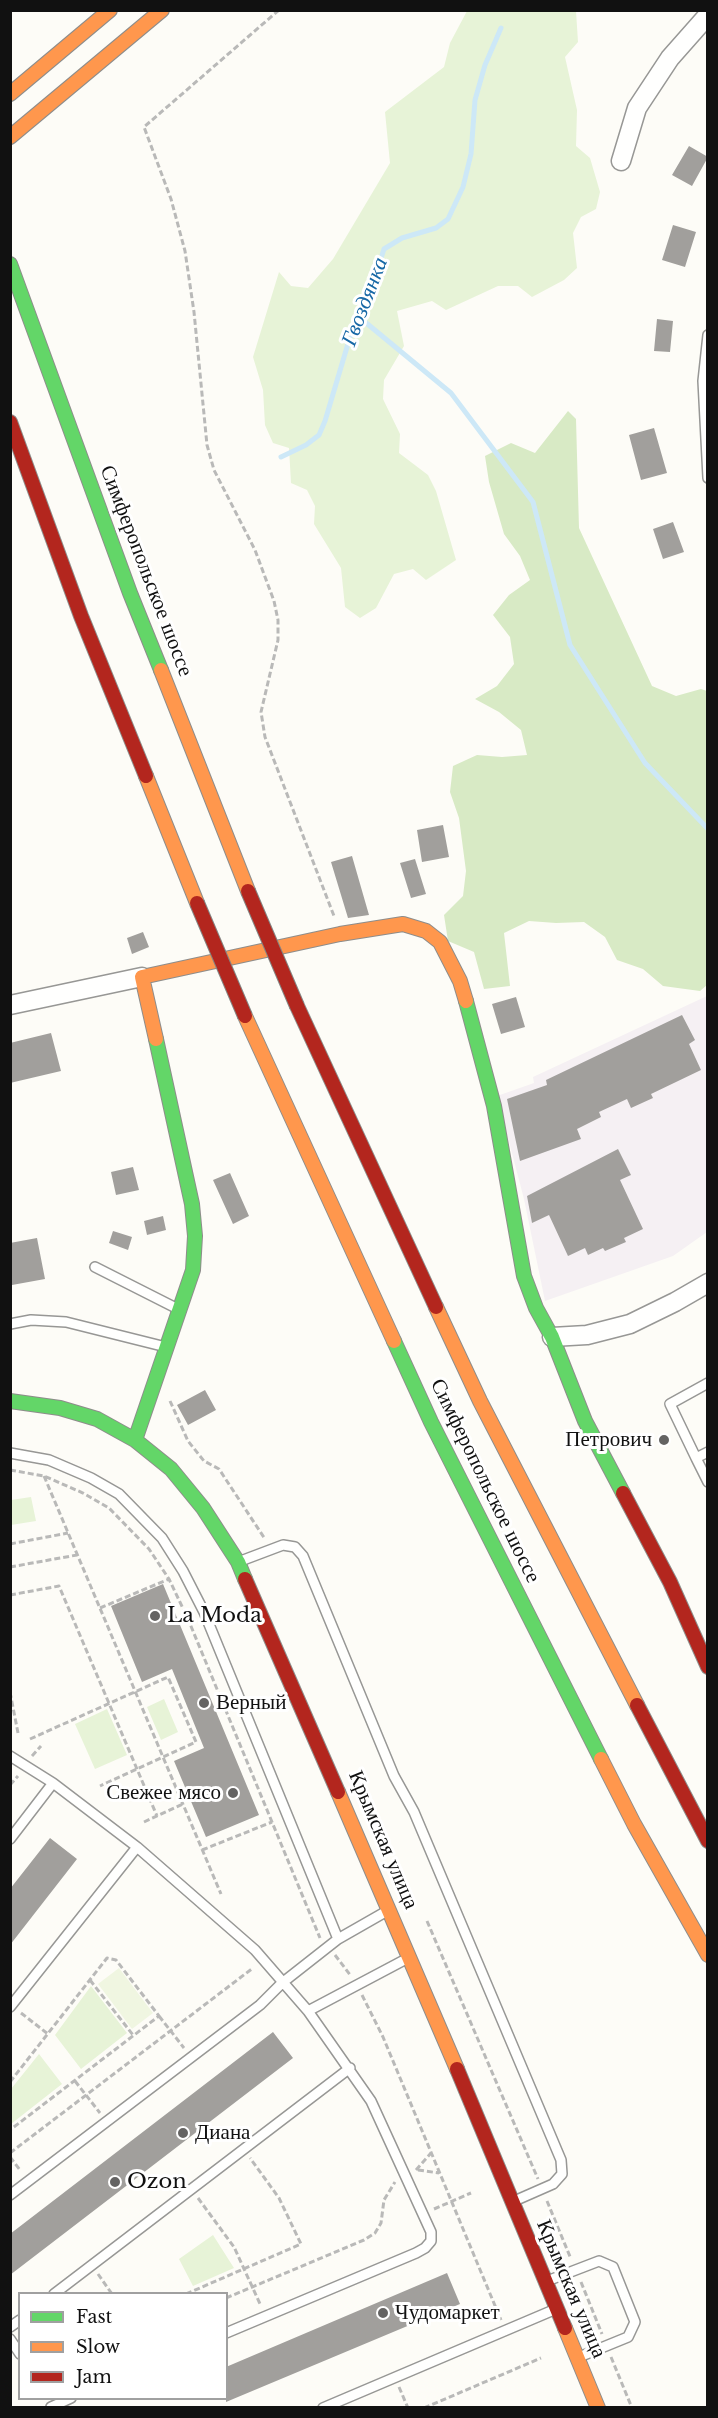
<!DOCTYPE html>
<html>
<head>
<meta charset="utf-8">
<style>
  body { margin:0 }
  #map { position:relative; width:718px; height:2418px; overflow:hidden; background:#fdfcf7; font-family:"Libre Baskerville",serif }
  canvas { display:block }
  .frame { position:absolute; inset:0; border:12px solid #111; pointer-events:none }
  .legend { position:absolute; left:18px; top:2292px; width:210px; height:108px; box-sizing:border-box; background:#fff; border:2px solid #a0a0a0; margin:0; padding:8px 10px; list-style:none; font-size:18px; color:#111 }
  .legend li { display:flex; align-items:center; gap:12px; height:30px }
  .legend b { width:30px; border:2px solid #a0a0a0 }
</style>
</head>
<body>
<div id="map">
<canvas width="718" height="2418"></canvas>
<div class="frame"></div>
<ul class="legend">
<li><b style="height:8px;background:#63d668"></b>Fast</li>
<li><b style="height:8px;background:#ff974d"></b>Slow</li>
<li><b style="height:8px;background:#b3261e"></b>Jam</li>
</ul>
</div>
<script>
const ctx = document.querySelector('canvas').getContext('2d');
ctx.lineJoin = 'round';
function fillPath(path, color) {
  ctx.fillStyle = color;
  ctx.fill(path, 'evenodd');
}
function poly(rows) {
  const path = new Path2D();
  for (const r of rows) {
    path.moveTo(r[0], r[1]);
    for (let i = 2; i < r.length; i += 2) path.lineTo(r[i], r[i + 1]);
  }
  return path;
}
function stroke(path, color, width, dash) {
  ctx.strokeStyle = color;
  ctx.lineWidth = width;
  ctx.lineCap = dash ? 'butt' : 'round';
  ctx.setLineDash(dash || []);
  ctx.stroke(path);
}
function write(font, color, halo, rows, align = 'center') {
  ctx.font = font + ' "Libre Baskerville",serif';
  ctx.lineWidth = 6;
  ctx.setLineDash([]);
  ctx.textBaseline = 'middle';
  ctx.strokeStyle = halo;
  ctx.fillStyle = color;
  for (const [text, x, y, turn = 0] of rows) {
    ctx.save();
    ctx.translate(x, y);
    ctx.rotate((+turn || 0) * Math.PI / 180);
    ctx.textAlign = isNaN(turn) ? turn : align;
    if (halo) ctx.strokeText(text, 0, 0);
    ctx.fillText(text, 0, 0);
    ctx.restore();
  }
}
const industrial = poly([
  [707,996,707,1232,673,1256,545,1301,524,1199,497,1096,534,1083,533,1077]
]);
const green = poly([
  [467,11,576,11,578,42,565,57,577,110,576,146,590,158,600,192,596,209,581,217,573,233,577,268,564,280,532,297,518,286,498,286,446,310,432,301,397,311,404,346,384,380,383,399,400,434,399,453,428,475,436,491,456,560,426,580,413,569,394,574,376,608,360,618,345,607,341,568,314,524,315,506,307,490,291,483,289,448,273,443,265,425,263,390,253,357,279,272,291,286,308,288,333,259,390,163,385,112,444,67,450,43],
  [31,1497,36,1521,11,1525,11,1500],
  [164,1699,178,1732,161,1740,147,1707],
  [107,1709,127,1755,95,1769,75,1724],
  [91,1986,127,2033,81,2069,55,2035],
  [39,2054,62,2084,11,2124,11,2089],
  [213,2235,234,2268,193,2286,179,2259]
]);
const forest = poly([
  [568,411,576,419,579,528,652,686,676,696,701,689,707,691,707,985,700,991,663,986,643,969,617,960,605,937,584,922,556,923,529,921,504,933,510,986,484,989,474,952,448,941,444,915,463,896,466,871,459,818,450,792,453,766,477,755,502,757,527,755,521,730,499,712,475,699,497,686,514,664,510,637,493,615,509,595,530,580,520,556,504,534,489,482,485,456,511,443,535,453]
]);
const pitch = poly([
  [119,1968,153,2013,132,2029,98,1984]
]);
const stream = poly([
  [359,317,451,393,533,502,570,645,645,763,708,829],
  [281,457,306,445,319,435,325,421,350,337,371,289,384,249,402,238,436,228,448,219,463,187,471,154,475,100,485,65,501,28]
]);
const building = poly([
  [689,146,708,157,692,186,672,175],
  [673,225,696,232,685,267,662,260],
  [657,319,673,321,670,352,654,351],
  [654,428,667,473,641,480,629,435],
  [673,522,684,552,663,559,653,529],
  [443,825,449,857,422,862,417,830],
  [352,856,369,915,348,918,331,862],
  [415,859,426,894,411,898,400,863],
  [143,932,149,947,132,954,127,938],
  [516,997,525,1027,501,1034,492,1004],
  [682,1015,695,1040,689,1044,701,1070,651,1094,653,1098,631,1108,627,1099,599,1112,601,1117,577,1129,581,1139,520,1161,507,1099,547,1085,546,1080],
  [51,1033,61,1071,10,1083,10,1043],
  [618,1149,631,1175,620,1180,643,1229,624,1238,626,1242,605,1251,603,1248,588,1255,585,1248,568,1256,549,1215,532,1223,527,1196],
  [133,1167,139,1190,116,1195,111,1172],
  [230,1173,249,1216,233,1224,213,1180],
  [163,1216,166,1230,147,1235,144,1221],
  [113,1231,132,1237,128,1250,109,1243],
  [37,1238,45,1279,12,1285,10,1243],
  [205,1390,216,1410,188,1425,177,1405],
  [163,1584,259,1815,206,1837,174,1761,204,1748,172,1669,142,1682,111,1606],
  [50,1838,77,1859,10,1945,10,1889],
  [273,2032,293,2058,10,2275,10,2234],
  [447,2273,460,2304,226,2402,226,2367]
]);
const path = poly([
  [279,10,144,127,171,199,185,251,194,312,207,445,214,470,255,550,274,601,278,620,278,640,261,712,265,737,334,916],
  [170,1401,188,1441,204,1461,219,1469,265,1539],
  [10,1470,44,1476,83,1493,109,1508,149,1549,169,1579,188,1619,320,1938],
  [44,1476,221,1894],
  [10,1544,68,1533],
  [10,1567,77,1555],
  [10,1595,59,1586,157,1816],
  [100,1608,169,1579],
  [10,1692,18,1733],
  [30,1739,168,1677,196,1742,100,1786],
  [32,1756,41,1746],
  [10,1785,18,1776],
  [144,1822,183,1804],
  [202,1850,272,1822],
  [427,1921,538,2179],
  [335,1955,351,1976],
  [90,1980,133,2035],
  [362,1995,383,2037,501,2320],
  [21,2013,48,2034],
  [159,2016,184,2048],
  [75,2081,100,2113],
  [10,2082,107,1958,116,1960,159,2016,10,2130],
  [10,2153,253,1968],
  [10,2157,20,2170],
  [416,2170,431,2153],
  [418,2170,439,2173],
  [198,2198,234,2247,261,2306],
  [547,2201,571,2259],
  [434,2209,471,2193],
  [98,2274,112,2294],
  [581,2282,602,2334],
  [186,2294,301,2244,279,2198,250,2158],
  [226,2298,364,2240,375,2233,381,2223,384,2200,395,2182],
  [611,2357,632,2408],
  [399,2387,408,2408],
  [424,2408,541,2358]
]);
const lane = poly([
  [708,335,703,381,708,478],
  [95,1267,178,1309],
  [10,1324,31,1320,66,1322,166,1347],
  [708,1452,696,1458,708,1482],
  [10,1453,49,1460,91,1478,119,1494,162,1538,183,1571,204,1612,338,1939],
  [696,1458,670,1404,708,1383],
  [238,1562,283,1545,295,1547,303,1556,394,1776,414,1812,561,2160,562,2174,553,2184,512,2202],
  [10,1756,53,1783,137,1847,255,1950,308,2011,410,1957],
  [10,1839,53,1783],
  [10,2007,137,1847],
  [10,2195,260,2005,282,1983,338,1939,387,1911],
  [547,2281,599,2261,613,2267,635,2322,628,2337,579,2357],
  [54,2294,350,2068],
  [10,2327,20,2320],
  [226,2333,416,2253,425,2248,431,2241,431,2232,371,2101,308,2011],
  [10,2339,20,2354],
  [51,2407,71,2398],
  [323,2408,556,2309]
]);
const street = poly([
  [621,161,637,108,670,58,708,15],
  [10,1005,142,977],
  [552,1337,587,1335,630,1324,675,1302,708,1283]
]);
const fast = poly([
  [10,264,130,593,161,670],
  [466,1001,494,1106,524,1276,536,1308,552,1337,585,1421,623,1493],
  [394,1341,431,1422,601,1759],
  [10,1401,60,1408,97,1419,135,1440,171,1469,203,1508,238,1562,245,1579],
  [135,1440,193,1270,195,1236,192,1204,156,1039]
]);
const slow = poly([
  [10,94,110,10],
  [10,137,162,10],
  [161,670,248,891],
  [146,776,197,903],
  [245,1016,394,1341],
  [156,1039,142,977,340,934,403,924,426,931,440,942,460,981,466,1001],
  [436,1307,480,1401,637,1705],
  [601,1759,634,1824,708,1955],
  [338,1792,457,2069],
  [565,2328,598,2408]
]);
const jam = poly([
  [10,422,81,616,146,776],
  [297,1006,436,1307],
  [623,1493,670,1582,708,1667],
  [245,1579,338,1792],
  [637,1705,708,1841],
  [457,2069,565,2328]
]);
const jamBridge = poly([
  [248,891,297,1006],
  [197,903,245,1016]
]);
const markers = [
  [664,1440,6,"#646362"],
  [155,1616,6,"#646362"],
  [204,1703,6,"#646362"],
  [233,1793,6,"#646362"],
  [183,2133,6,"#646362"],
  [115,2182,6,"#646362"],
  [383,2313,6,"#646362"]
];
const streetNames = [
  ["Симферопольское шоссе",146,571,69],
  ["Симферопольское шоссе",485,1481,64],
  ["Крымская улица",383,1840,67],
  ["Крымская улица",571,2289,67]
];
const poiNames = [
  ["Петрович",652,1440,"right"],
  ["La Moda",167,1616],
  ["Верный",216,1703],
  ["Свежее мясо",221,1793,"right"],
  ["Диана",195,2133],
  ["Ozon",127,2182],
  ["Чудомаркет",395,2313]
];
const waterNames = [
  ["Гвоздянка",365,302,-69]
];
fillPath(industrial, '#f5f0f3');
fillPath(green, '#e7f3d7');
fillPath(forest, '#d8eac5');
fillPath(pitch, '#f0f6e1');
stroke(stream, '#cde8f7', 5);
fillPath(building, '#a19f9c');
stroke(lane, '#979795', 12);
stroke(street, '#979795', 21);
stroke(fast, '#8e8d8b', 16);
stroke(slow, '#8e8d8b', 16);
stroke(jam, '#8e8d8b', 16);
stroke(path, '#b9b9b8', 3, [6, 3]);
stroke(lane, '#fffffe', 9);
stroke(street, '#fffffe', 18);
stroke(fast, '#63d668', 14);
stroke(slow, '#ff974d', 14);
stroke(jam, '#b3261e', 14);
stroke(jamBridge, '#858482', 16, []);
stroke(jamBridge, '#b3261e', 14);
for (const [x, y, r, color] of markers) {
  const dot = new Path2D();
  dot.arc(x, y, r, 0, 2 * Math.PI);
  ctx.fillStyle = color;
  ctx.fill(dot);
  stroke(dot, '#fff', 2);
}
write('21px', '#111', '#fff', streetNames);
write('21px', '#111', '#fff', poiNames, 'left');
write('italic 22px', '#1768a6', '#fff', waterNames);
</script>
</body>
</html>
